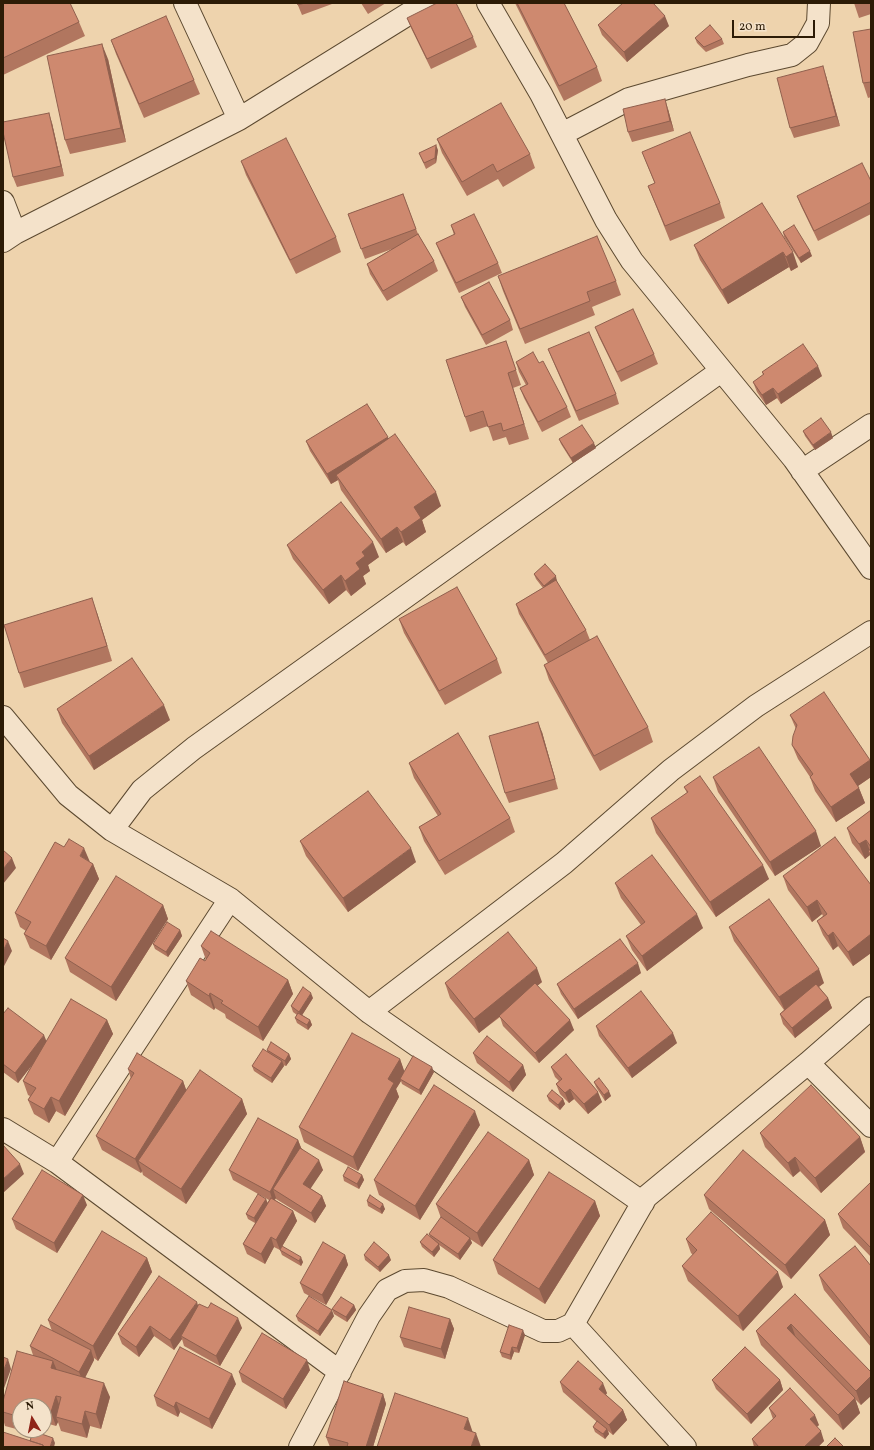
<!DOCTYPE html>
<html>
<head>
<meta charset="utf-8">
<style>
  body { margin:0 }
  #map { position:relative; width:874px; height:1450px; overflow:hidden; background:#eed3ad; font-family:Vollkorn,serif }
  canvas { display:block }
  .frame { position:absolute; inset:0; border:4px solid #2c1b06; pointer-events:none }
  .north { position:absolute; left:12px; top:1398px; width:40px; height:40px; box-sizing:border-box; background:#f4e2ca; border:1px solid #a4927c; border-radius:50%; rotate:350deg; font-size:11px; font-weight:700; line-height:16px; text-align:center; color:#2c1b06 }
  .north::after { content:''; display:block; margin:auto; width:14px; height:18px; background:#8f2418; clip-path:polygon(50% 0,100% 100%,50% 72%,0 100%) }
  .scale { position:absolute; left:732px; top:20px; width:83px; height:18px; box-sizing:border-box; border:2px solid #2c1b06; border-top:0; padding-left:5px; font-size:12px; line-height:14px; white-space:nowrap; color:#2c1b06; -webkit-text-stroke:3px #f4e2ca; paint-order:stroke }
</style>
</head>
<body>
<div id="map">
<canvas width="874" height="1450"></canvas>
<div class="frame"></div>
<div class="north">N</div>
<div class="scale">20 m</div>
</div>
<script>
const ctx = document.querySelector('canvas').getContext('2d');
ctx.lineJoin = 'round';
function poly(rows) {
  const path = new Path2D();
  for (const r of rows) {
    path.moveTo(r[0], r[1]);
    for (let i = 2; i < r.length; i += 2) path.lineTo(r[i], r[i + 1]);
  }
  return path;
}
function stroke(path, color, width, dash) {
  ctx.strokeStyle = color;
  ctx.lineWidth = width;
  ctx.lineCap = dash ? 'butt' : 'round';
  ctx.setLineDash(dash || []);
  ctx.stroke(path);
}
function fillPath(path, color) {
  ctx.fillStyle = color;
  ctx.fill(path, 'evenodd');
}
const street = poly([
  [185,3,239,119],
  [488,3,541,94,606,220,632,261,794,459,871,568],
  [562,134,629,99,748,65,792,55,807,43,818,23,819,3],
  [3,202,15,233],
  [3,241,15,233,239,119,426,3],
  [802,471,871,425],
  [3,717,68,795,112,830,230,899,369,1012,643,1203],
  [112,830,142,790,194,748,721,371],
  [369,1012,564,863,671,770,756,706,871,632],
  [808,1063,871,1126],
  [3,1129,57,1162,340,1372],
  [57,1162,230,899],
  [573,1324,685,1447],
  [300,1447,369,1316,387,1290,405,1281,424,1280,449,1287,543,1331,558,1331,573,1324,646,1197,808,1063,871,1008]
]);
const wall = poly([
  [3,3,79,22,85,36,3,75],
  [297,3,332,3,332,4,302,15],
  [361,3,386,3,368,14],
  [515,3,564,3,597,67,602,81,564,101],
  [854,3,871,3,871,14,859,18],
  [407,18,473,37,477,47,431,69,411,28],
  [598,25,669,26,627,62,602,35],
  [871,29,871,97,868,98,863,83],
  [695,38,722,39,724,44,706,52,697,43],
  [111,40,194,80,200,94,144,118,116,54],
  [108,59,126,142,70,154,65,140],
  [826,76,840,126,794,138,790,128],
  [668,109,674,131,632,142,628,132],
  [52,123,64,176,17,187,13,177],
  [437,139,530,154,535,168,503,187,498,179,467,196,442,153],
  [438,150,436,163,426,169,419,153],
  [642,152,720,203,725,218,670,241,648,186,655,184],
  [241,161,336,237,341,252,296,274,246,175],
  [871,181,871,214,818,241,801,206,797,196],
  [403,194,418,234,434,261,438,271,387,301,370,274,367,264,392,249,365,259,348,214],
  [762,203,798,267,791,271,789,267,728,304,700,260,694,245],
  [451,225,498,263,502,273,459,293,440,253,436,243,454,235],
  [783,232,812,256,801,263,784,237],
  [498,276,616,281,621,295,592,307,595,315,525,344,503,291],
  [461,297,510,320,513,330,486,345,465,307],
  [595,327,654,354,658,364,621,382,599,337],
  [548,349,616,394,619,404,579,421,552,359],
  [511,355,521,385,513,388,529,439,509,445,506,437,493,441,488,426,470,432,465,417],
  [516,362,539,363,567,407,571,417,542,432,524,398,520,388,526,385,519,372],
  [762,372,822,376,781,404,777,398,766,405,757,392,753,382,763,375],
  [803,431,833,438,815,450,805,436],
  [388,437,388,439,441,506,422,520,426,532,406,546,403,542,386,553,341,490,338,480,331,484,310,451,306,441],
  [559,439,596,448,573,463,561,444],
  [287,545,379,557,368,565,370,571,363,576,366,584,351,596,346,590,329,604,293,559],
  [534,574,557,582,586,630,590,640,648,727,653,742,600,771,549,680,544,665,548,663,519,614,516,604,543,588,536,579],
  [97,613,112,661,24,688,19,673],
  [399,619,497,659,502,673,445,705,404,633],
  [57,709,170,720,94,770,62,723],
  [790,715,871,762,871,777,858,786,865,803,836,822,815,791,810,777,798,759,792,745,796,729],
  [542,732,558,789,509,803,505,793],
  [409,763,510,818,515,832,445,875,424,841,419,827,438,816,414,778],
  [713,777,821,846,775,876,718,792],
  [684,787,769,879,716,917,656,833,651,818,687,793],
  [871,810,871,859,870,855,865,859,852,843,847,828],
  [300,841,416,862,348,912,306,856],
  [90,862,93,864,99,879,51,960,30,948,24,934,26,931,20,927,15,913],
  [783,876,871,885,871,953,853,966,838,946,833,950,823,935,817,921,823,916,822,914,812,922,788,890],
  [615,883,703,928,647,971,632,950,626,936,641,925,621,898],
  [163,905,168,919,116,1001,70,972,65,958],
  [729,927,824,983,819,987,828,998,832,1008,795,1038,783,1024,780,1014,784,1010,734,941],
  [180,930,182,936,168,957,155,949,153,944],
  [201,946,288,980,293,994,263,1041,226,1018,225,1014,215,1008,214,1010,191,995,186,981,206,960],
  [641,973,578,1019,561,994,557,984],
  [542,982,537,986,574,1030,539,1063,503,1026,500,1017,479,1033,450,998,445,983],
  [313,998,302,1015,310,1020,312,1025,308,1030,297,1023,295,1018,297,1015,293,1012,291,1006],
  [3,1014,46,1041,107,1020,113,1034,65,1116,56,1111,49,1123,34,1114,28,1100,30,1096,28,1095,23,1081,32,1065,18,1083,3,1072],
  [596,1026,677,1043,632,1078,599,1036],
  [267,1050,289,1054,291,1059,286,1066,283,1065,284,1066,272,1083,254,1071,252,1066,267,1051],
  [473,1053,523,1065,526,1075,513,1092,477,1063],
  [400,1059,404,1072,434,1072,421,1095,402,1084,401,1081,396,1089,399,1097,358,1171,304,1142,299,1127],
  [551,1067,602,1102,588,1114,574,1099,569,1103,560,1094,556,1084,559,1081,555,1077],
  [128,1069,183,1081,186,1090,242,1099,247,1114,186,1204,143,1175,142,1171,141,1173,102,1150,96,1136,131,1079],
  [594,1082,611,1096,605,1101,596,1087],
  [547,1096,563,1099,565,1104,560,1110,549,1101],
  [480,1125,420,1220,379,1195,374,1180],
  [760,1133,860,1137,865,1152,821,1193,800,1171,793,1177,765,1147],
  [298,1140,301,1148,323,1170,310,1188,322,1196,326,1206,315,1223,276,1199,276,1198,275,1200,293,1211,297,1221,280,1250,274,1247,265,1264,247,1254,243,1244,255,1223,248,1219,246,1214,266,1199,267,1203,269,1200,233,1180,229,1170],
  [529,1160,534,1175,482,1247,470,1239,472,1243,460,1260,439,1245,440,1249,434,1257,422,1247,420,1242,430,1237,429,1234,441,1218,436,1204],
  [362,1175,364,1180,359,1189,344,1181,343,1176],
  [871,1182,871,1257,843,1228,838,1214],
  [704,1195,825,1220,830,1235,791,1279,709,1209],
  [367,1201,385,1209,382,1214,368,1206],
  [595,1201,600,1216,545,1304,498,1274,493,1260],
  [87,1205,57,1253,16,1229,12,1219],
  [686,1239,783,1287,743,1331,688,1281,682,1266,693,1255,691,1253],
  [280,1250,303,1262,301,1266,282,1255],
  [345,1255,348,1265,326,1305,304,1293,300,1283],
  [364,1255,391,1260,380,1272,365,1260],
  [147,1258,152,1272,98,1361,94,1358,94,1360,85,1377,110,1397,101,1429,90,1426,87,1438,61,1431,58,1422,56,1426,49,1424,47,1431,42,1430,44,1430,44,1406,20,1406,20,1430,5,1426,3,1419,3,1401,33,1355,30,1346,52,1331,48,1320],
  [871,1266,871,1347,824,1290,819,1275],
  [795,1294,871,1372,861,1405,855,1399,860,1413,843,1430,761,1345,756,1331],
  [354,1305,356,1310,347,1322,334,1314,332,1309],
  [198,1306,242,1328,220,1366,184,1346,182,1339,174,1350,154,1336,139,1357,122,1344,118,1334],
  [296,1316,334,1316,320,1336,298,1321],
  [450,1319,454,1329,445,1359,404,1347,400,1337],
  [525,1335,519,1353,514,1352,511,1360,502,1357,500,1352],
  [310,1370,286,1409,242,1382,239,1372],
  [712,1380,780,1380,783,1390,751,1424,716,1389],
  [560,1382,607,1393,606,1395,623,1410,627,1420,613,1435,608,1431,609,1434,605,1439,595,1432,593,1427,597,1422,563,1392],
  [236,1384,212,1429,180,1412,178,1417,157,1406,154,1396],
  [383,1394,386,1404,373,1447,330,1447,326,1437],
  [769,1408,819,1425,817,1427,824,1441,818,1447,754,1447,752,1439,773,1419],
  [20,1430,31,1430,30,1433]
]);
const shadedWall = poly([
  [665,16,669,26,627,62,624,52],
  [102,44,108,59,126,142,121,128],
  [823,66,826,76,840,126,836,116],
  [665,99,668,109,674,131,670,121],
  [49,113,52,123,64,176,61,166],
  [436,145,438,150,436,163,435,158],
  [810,251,812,256,801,263,799,258],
  [783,252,789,267,728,304,722,290],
  [793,252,798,267,791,271,786,257],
  [818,366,822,376,781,404,778,394],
  [508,373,513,388,529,439,524,424],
  [773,388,777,398,766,405,762,395],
  [831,432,833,438,815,450,813,445],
  [388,437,391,447,336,475,338,480,331,484,327,474],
  [594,443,596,448,573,463,571,458],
  [436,492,441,506,422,520,426,532,406,546,401,532,414,507],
  [397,527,403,542,386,553,381,539],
  [373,542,379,557,368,565,370,571,363,576,366,584,351,596,345,581,356,563,362,552],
  [341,575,346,590,329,604,323,590],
  [556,576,557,582,546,591,544,586],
  [92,598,97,613,112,661,107,646],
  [164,705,170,720,94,770,89,756],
  [538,722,542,732,558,789,555,779],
  [870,760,871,762,871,777,855,788,850,774],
  [859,788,865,803,836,822,831,807],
  [816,831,821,846,775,876,770,862],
  [866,840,871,854,868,851,870,855,865,859,859,844],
  [84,848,90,862,80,856],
  [411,848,416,862,348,912,343,898],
  [12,858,16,868,3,884,3,869],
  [93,864,99,879,51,960,46,946],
  [763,865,769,879,716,917,710,902],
  [817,900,822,914,812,922,807,907],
  [163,905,168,919,116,1001,111,987],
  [697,914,703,928,647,971,642,956],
  [180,930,182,936,168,957,166,952],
  [833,932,838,946,833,950,828,936],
  [871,934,871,953,853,966,848,952],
  [8,941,12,951,3,968,3,951],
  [638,963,641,973,578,1019,574,1009],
  [537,968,542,982,479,1033,474,1019],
  [819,969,824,983,785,1011,779,997],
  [288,980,293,994,263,1041,258,1027],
  [210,993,215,1008,214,1010,209,996],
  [311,993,313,998,301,1017,299,1012],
  [828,998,832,1008,795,1038,792,1028],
  [107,1020,113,1034,65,1116,59,1101],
  [310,1020,312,1025,308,1030,307,1025],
  [570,1020,574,1030,539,1063,535,1053],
  [673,1033,677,1043,632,1078,628,1068],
  [44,1035,48,1045,18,1083,15,1073],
  [289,1054,291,1059,286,1066,285,1061],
  [400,1059,405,1073,400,1079,401,1081,396,1089,399,1097,358,1171,353,1157,388,1079],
  [282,1061,284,1066,272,1083,271,1078],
  [523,1065,526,1075,513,1092,509,1082],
  [432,1067,434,1072,421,1095,419,1090],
  [183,1081,188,1095,138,1161,142,1171,141,1173,135,1159],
  [570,1089,574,1099,569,1103,565,1093],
  [609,1091,611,1096,605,1101,604,1095],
  [598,1092,602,1102,588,1114,584,1104],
  [51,1097,56,1111,49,1123,44,1109],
  [242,1099,247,1114,186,1204,181,1189],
  [563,1099,565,1104,560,1110,558,1105],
  [475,1111,480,1125,420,1220,415,1206],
  [860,1137,865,1152,821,1193,815,1178],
  [298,1140,302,1150,273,1189,276,1198,273,1202,270,1192],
  [795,1157,800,1171,793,1177,788,1163],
  [319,1160,323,1170,307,1194,303,1184],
  [529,1160,534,1175,482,1247,477,1233],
  [20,1164,24,1174,3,1193,3,1179],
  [362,1175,364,1180,359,1189,357,1184],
  [83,1195,87,1205,57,1253,54,1243],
  [322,1196,326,1206,315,1223,311,1213],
  [266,1199,268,1204,256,1224,254,1218],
  [595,1201,600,1216,545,1304,539,1289],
  [383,1204,385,1209,382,1214,380,1209],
  [293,1211,297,1221,280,1250,276,1240],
  [825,1220,830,1235,791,1279,785,1265],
  [271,1237,274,1247,265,1264,261,1254],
  [470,1238,472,1243,460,1260,458,1254],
  [439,1244,440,1249,434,1257,432,1252],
  [345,1255,348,1265,326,1305,322,1295],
  [389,1255,391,1260,380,1272,378,1267],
  [301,1257,303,1262,301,1266,299,1261],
  [147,1258,152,1272,98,1361,93,1346],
  [778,1272,783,1287,743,1331,738,1316],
  [197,1302,200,1312,181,1336,182,1339,174,1350,170,1340],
  [354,1305,356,1310,347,1322,346,1317],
  [332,1310,334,1316,320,1336,318,1331],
  [238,1318,242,1328,220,1366,216,1356],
  [450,1319,454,1329,445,1359,441,1349],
  [791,1324,796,1338,787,1328],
  [150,1326,154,1336,139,1357,136,1347],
  [523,1330,525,1335,519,1353,517,1348],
  [512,1347,514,1352,511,1360,510,1355],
  [91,1350,94,1360,83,1382,79,1372],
  [8,1359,11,1369,3,1391,3,1372],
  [307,1360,310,1370,286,1409,283,1399],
  [53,1361,59,1375,51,1368],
  [232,1374,236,1384,212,1429,209,1419],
  [871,1376,871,1396,861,1405,856,1391],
  [780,1380,783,1390,751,1424,747,1414],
  [104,1383,110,1397,101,1429,96,1414],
  [603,1383,607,1393,602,1399,599,1389],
  [383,1394,386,1404,373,1447,366,1447],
  [56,1396,61,1410,56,1417,58,1422,56,1426,51,1412],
  [855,1398,860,1413,843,1430,838,1415],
  [176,1402,180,1412,178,1417,174,1407],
  [623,1410,627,1420,613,1435,609,1425],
  [85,1411,90,1426,87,1438,82,1424],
  [44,1412,49,1424,47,1431,44,1424],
  [815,1415,819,1425,813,1429,810,1419],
  [468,1418,473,1433,464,1429],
  [607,1429,609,1434,605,1439,603,1434],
  [821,1431,824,1441,818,1447,804,1447],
  [476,1433,481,1447,471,1447],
  [53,1438,55,1443,54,1447,50,1447]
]);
const building = poly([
  [3,3,70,3,79,22,3,58,3,3],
  [297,3,305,3,298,5,297,3],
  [437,3,456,3,473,37,427,59,407,18,437,3],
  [517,3,564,3,597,67,559,86,517,3],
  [623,3,653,3,665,16,624,52,598,25,623,3],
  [166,16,194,80,139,104,111,40,166,16],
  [710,25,722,39,704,47,695,38,710,25],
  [871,29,871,82,863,83,853,32,871,29],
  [102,44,121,128,65,140,47,56,102,44],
  [823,66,836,116,790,128,777,78,823,66],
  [665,99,670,121,628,132,623,109,665,99],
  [501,103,530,154,497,172,493,164,462,182,437,139,501,103],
  [49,113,61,166,13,177,3,132,3,122,49,113],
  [690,132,720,203,665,226,648,186,655,183,642,152,690,132],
  [286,138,336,237,290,260,241,161,286,138],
  [436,145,435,158,424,163,419,153,436,145],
  [862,163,871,181,871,202,814,231,797,196,862,163],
  [403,194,416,229,361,249,348,214,403,194],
  [762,203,793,252,786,257,783,252,722,290,694,245,762,203],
  [474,214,498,263,456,283,436,243,455,234,451,225,474,214],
  [794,225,810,251,799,258,783,232,794,225],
  [418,234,434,261,383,291,367,264,418,234],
  [597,236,616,281,587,292,590,301,520,329,498,276,597,236],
  [489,282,510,320,482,335,461,297,489,282],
  [633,309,654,354,617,372,595,327,633,309],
  [589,332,616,394,576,411,548,349,589,332],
  [506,341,516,370,508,373,524,424,503,431,501,423,488,427,483,411,465,417,446,360,506,341],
  [803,344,818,366,778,394,773,388,762,395,753,382,764,374,762,372,803,344],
  [533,352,539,363,543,361,567,407,538,422,520,388,528,384,516,362,533,352],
  [367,404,388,437,327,474,306,441,367,404],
  [821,418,831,432,813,445,803,431,821,418],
  [582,425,594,443,571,458,559,439,582,425],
  [395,434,436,492,414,507,421,518,401,532,397,527,381,539,336,475,395,434],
  [341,502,373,542,362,552,365,556,356,563,360,569,345,581,341,575,323,590,287,545,341,502],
  [545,564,556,576,544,586,534,574,545,564],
  [556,580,586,630,545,655,516,604,556,580],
  [457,587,497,659,439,691,399,619,457,587],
  [92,598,107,646,19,673,4,625,92,598],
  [597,636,648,727,594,756,544,665,597,636],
  [132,658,164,705,89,756,57,709,132,658],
  [824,692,870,760,850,774,859,788,831,807,810,777,813,774,792,745,793,736,797,725,790,715,824,692],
  [538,722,555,779,505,793,489,736,538,722],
  [458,733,510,818,439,861,419,827,441,814,409,763,458,733],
  [759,747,816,831,770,862,713,777,759,747],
  [700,776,763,865,710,902,651,818,688,792,684,787,700,776],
  [368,791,411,848,343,898,300,841,368,791],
  [871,810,871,847,866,840,859,844,847,828,871,810],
  [835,837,871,885,871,934,848,952,833,932,828,936,817,921,827,914,817,900,807,907,783,876,835,837],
  [69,839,84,848,80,856,93,864,46,946,24,934,31,922,15,913,55,842,64,847,69,839],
  [871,849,871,855,868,851,871,849],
  [3,850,12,858,3,869,3,850],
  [652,855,697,914,642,956,626,936,645,922,615,883,652,855],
  [116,876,163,905,111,987,65,958,116,876],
  [769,899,819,969,779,997,729,927,769,899],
  [167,922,180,930,166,952,153,944,167,922],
  [211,931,288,980,258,1027,221,1003,223,1001,210,993,209,996,186,981,200,958,205,961,210,953,201,946,211,931],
  [508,932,537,968,474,1019,445,983,508,932],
  [3,938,8,941,3,951,3,938],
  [620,939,638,963,574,1009,557,984,620,939],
  [535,983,570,1020,535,1053,499,1016,535,983],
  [816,984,828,998,792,1028,780,1014,816,984],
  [303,987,311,993,299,1012,291,1006,303,987],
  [641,991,673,1033,628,1068,596,1026,641,991],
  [71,999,107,1020,59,1101,51,1097,44,1109,28,1100,36,1088,23,1081,71,999],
  [8,1008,44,1035,15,1073,3,1064,3,1014,8,1008],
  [298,1013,310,1020,307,1025,295,1018,298,1013],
  [352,1033,400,1059,388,1079,394,1083,353,1157,299,1127,352,1033],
  [487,1036,523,1065,509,1082,473,1053,487,1036],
  [271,1042,289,1054,285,1061,267,1050,271,1042],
  [263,1049,282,1061,271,1078,252,1066,263,1049],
  [137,1053,183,1081,135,1159,96,1136,134,1073,128,1069,137,1053],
  [566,1054,598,1092,584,1104,570,1089,565,1093,556,1084,562,1079,551,1067,566,1054],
  [413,1056,432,1067,419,1090,400,1079,413,1056],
  [200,1070,242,1099,181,1189,138,1161,200,1070],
  [599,1078,609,1091,604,1095,594,1082,599,1078],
  [434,1085,475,1111,415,1206,374,1180,434,1085],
  [811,1085,860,1137,815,1178,795,1157,788,1163,760,1133,811,1085],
  [552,1090,563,1099,558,1105,547,1096,552,1090],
  [258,1118,298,1140,270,1192,229,1170,258,1118],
  [488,1132,529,1160,477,1233,436,1204,488,1132],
  [3,1145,20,1164,3,1179,3,1145],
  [300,1148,319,1160,303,1184,322,1196,311,1213,273,1189,300,1148],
  [743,1150,825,1220,785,1265,704,1195,743,1150],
  [348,1167,362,1175,357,1184,343,1176,348,1167],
  [42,1170,83,1195,54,1243,12,1219,42,1170],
  [549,1172,595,1201,539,1289,493,1260,549,1172],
  [871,1182,871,1248,838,1214,871,1182],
  [258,1194,266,1199,254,1218,246,1214,258,1194],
  [370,1195,383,1204,380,1209,367,1201,370,1195],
  [271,1198,293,1211,276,1240,271,1237,261,1254,243,1244,271,1198],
  [711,1212,778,1272,738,1316,682,1266,697,1250,686,1239,711,1212],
  [441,1217,470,1238,458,1254,429,1234,441,1217],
  [102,1231,147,1258,93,1346,48,1320,102,1231],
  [427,1234,439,1244,432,1252,420,1242,427,1234],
  [323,1242,345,1255,322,1295,300,1283,323,1242],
  [374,1242,389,1255,378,1267,364,1255,374,1242],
  [282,1246,301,1257,299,1261,280,1250,282,1246],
  [855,1246,871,1266,871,1339,819,1275,855,1246],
  [159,1276,197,1302,170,1340,150,1326,136,1347,118,1334,159,1276],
  [795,1294,871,1372,871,1376,856,1391,791,1324,787,1328,855,1398,838,1415,756,1331,795,1294],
  [309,1296,332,1310,318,1331,296,1316,309,1296],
  [341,1297,354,1305,346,1317,332,1309,341,1297],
  [211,1303,238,1318,216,1356,181,1336,199,1304,208,1308,211,1303],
  [409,1307,450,1319,441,1349,400,1337,409,1307],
  [41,1325,91,1350,79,1372,30,1346,41,1325],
  [509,1325,523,1330,517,1348,512,1347,510,1355,500,1352,509,1325],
  [262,1333,307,1360,283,1399,239,1372,262,1333],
  [180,1347,232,1374,209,1419,176,1402,174,1407,154,1396,180,1347],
  [745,1347,780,1380,747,1414,712,1380,745,1347],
  [17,1351,53,1361,51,1368,104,1383,96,1414,85,1411,82,1424,56,1417,61,1397,56,1396,51,1412,44,1410,44,1406,20,1406,20,1417,3,1412,3,1401,17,1351],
  [3,1357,8,1359,3,1372,3,1357],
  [578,1361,603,1383,599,1389,623,1410,609,1425,560,1382,578,1361],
  [344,1381,383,1394,366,1447,347,1447,348,1443,326,1437,344,1381],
  [790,1388,815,1415,810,1419,821,1431,804,1447,759,1447,752,1439,776,1416,769,1408,790,1388],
  [395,1393,468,1418,464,1429,476,1433,471,1447,377,1447,395,1393],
  [597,1421,607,1429,603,1434,593,1427,597,1421],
  [33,1431,53,1438,50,1447,44,1447,43,1445,30,1441,33,1431],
  [3,1432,43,1445,43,1447,3,1447,3,1432],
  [835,1438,844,1447,826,1447,835,1438]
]);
stroke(street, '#5c4930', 24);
stroke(street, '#f4e2ca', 22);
fillPath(wall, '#b1765f');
fillPath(shadedWall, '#90604e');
fillPath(building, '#ce896f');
stroke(building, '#90604e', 1);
</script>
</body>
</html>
